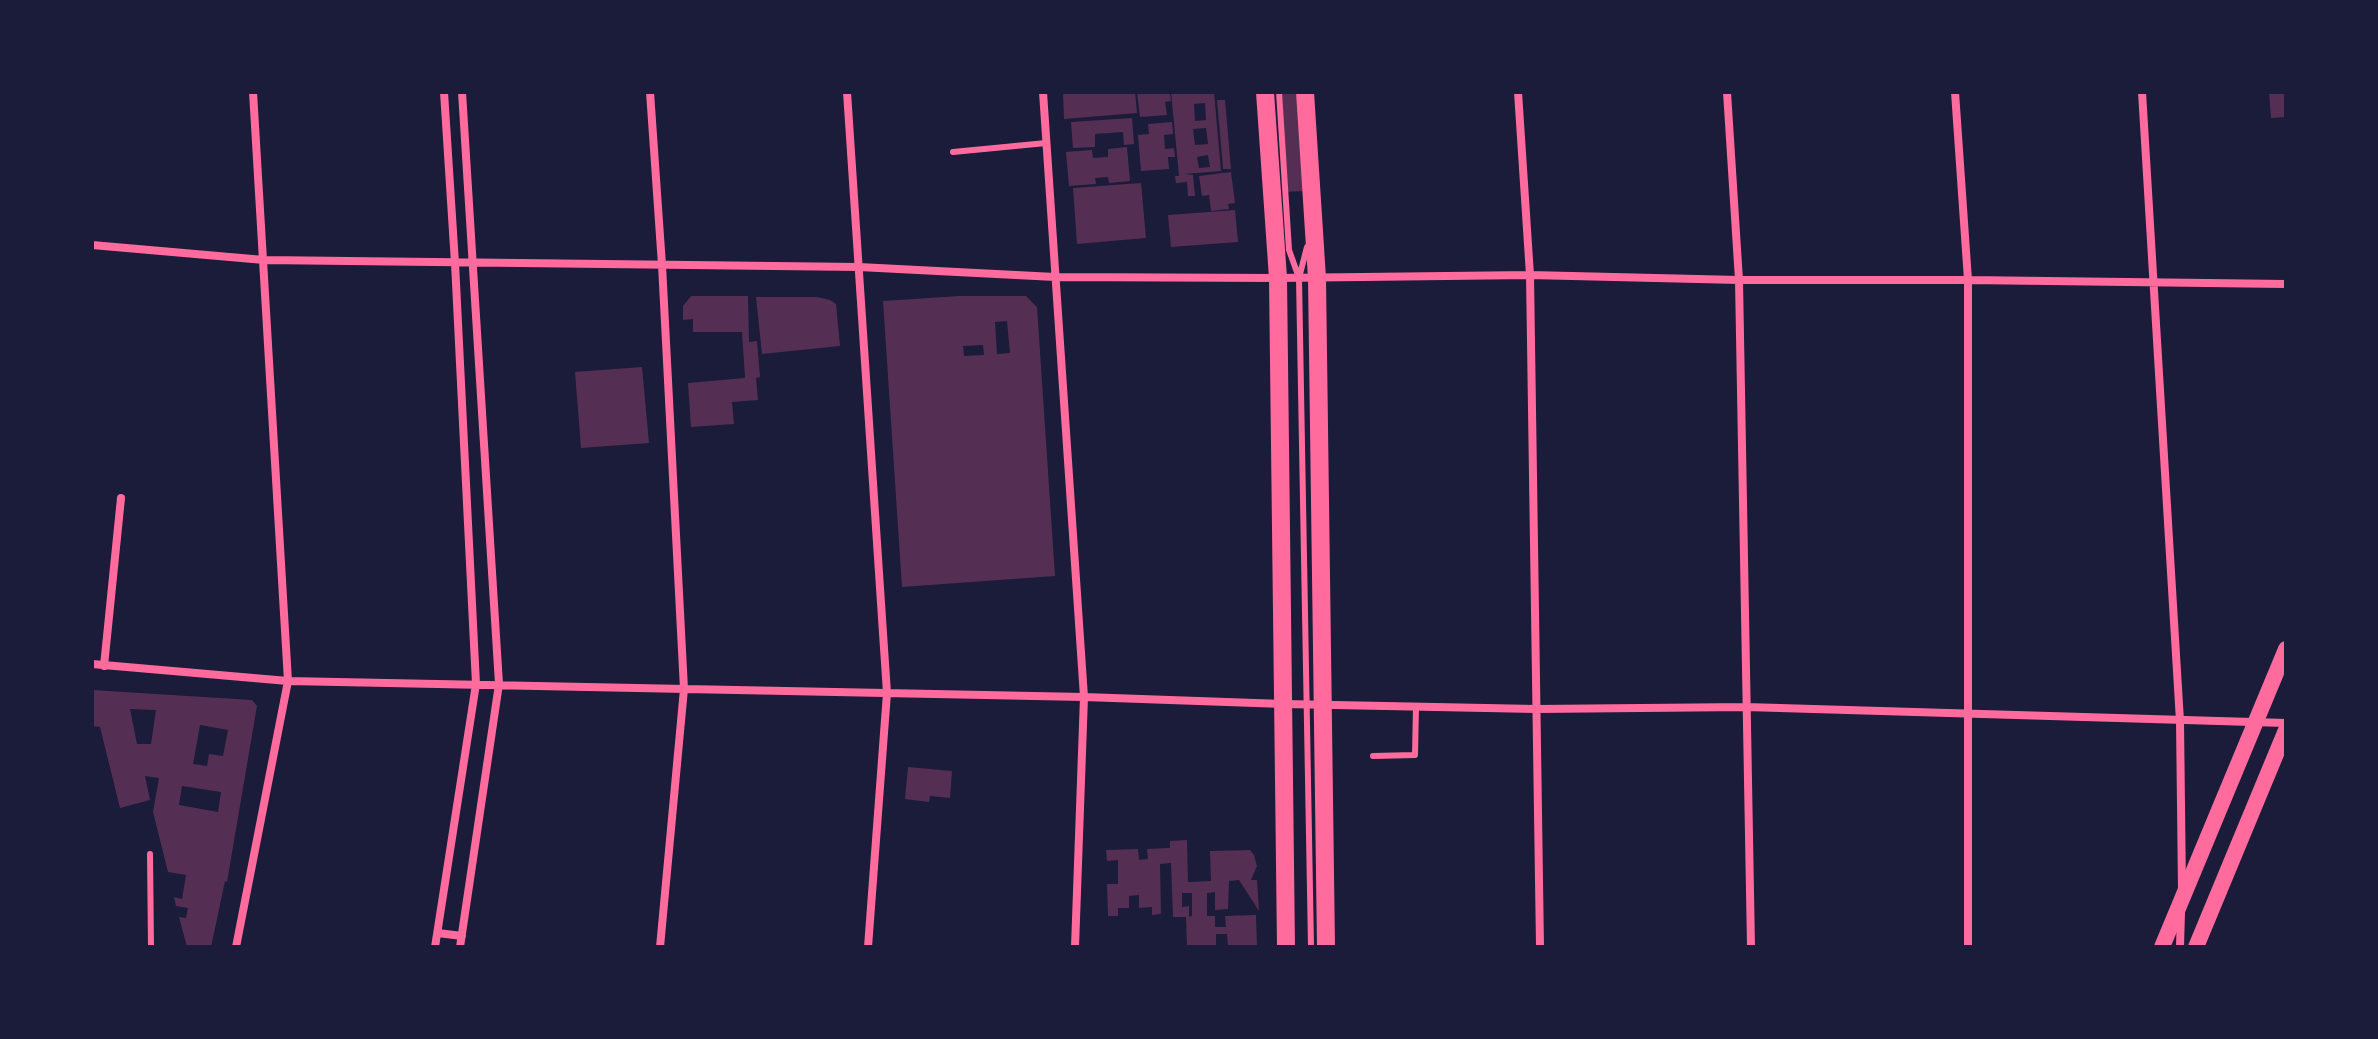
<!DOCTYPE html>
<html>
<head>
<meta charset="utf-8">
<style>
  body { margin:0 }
  #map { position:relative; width:2378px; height:1039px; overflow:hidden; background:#1b1b3a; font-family:Montserrat,sans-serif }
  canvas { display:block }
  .frame { position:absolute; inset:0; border:94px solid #1b1b3a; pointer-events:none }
</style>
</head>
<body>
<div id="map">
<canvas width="2378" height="1039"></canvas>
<div class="frame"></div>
</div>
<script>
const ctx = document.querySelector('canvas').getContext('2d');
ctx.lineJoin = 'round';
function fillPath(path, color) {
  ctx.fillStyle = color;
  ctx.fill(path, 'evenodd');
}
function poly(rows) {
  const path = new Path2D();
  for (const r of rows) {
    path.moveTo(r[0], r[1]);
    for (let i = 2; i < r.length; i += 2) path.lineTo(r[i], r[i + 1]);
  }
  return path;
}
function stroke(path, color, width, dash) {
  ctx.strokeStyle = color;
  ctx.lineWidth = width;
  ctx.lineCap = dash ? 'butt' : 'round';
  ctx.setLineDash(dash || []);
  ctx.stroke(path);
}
const building = poly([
  [1063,92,1135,92,1137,113,1064,119],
  [1137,92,1170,94,1171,101,1165,102,1167,115,1140,117],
  [1171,92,1214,92,1221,171,1185,174,1193,175,1195,196,1188,196,1187,182,1176,183,1175,176,1179,176],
  [1205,103,1206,120,1195,121,1194,104],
  [1206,128,1208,144,1195,145,1193,129],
  [1208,155,1210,167,1199,168,1197,157],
  [1277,92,1298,92,1305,191,1283,192],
  [2269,92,2286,92,2286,117,2271,118],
  [1217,100,1225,100,1231,169,1223,169],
  [1132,118,1134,144,1124,145,1123,132,1095,134,1095,147,1073,148,1071,122],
  [1172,122,1173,134,1164,135,1165,149,1174,148,1175,157,1168,157,1169,169,1141,171,1138,135,1149,134,1148,124],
  [1127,147,1130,181,1109,183,1108,177,1095,178,1096,184,1069,186,1066,152,1092,150,1093,158,1108,157,1108,149],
  [1231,172,1235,203,1228,204,1229,209,1211,211,1209,195,1202,196,1199,176],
  [1141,183,1146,238,1077,244,1073,188],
  [1235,210,1238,242,1171,247,1168,215],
  [691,296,748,296,749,342,757,341,760,377,756,378,758,400,732,402,734,424,691,427,688,383,745,378,742,332,693,332,693,319,683,320,683,306],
  [960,296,1026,296,1037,307,1055,576,902,587,883,301],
  [1007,321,1010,353,997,354,995,322],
  [983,345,984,355,964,356,963,346],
  [756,297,817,297,830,300,836,304,840,346,762,354],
  [642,367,649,443,581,448,575,372],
  [92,690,252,700,257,706,227,882,225,881,211,947,187,947,179,917,186,918,188,908,176,906,174,897,182,899,186,875,168,872,153,812,159,778,145,776,150,800,120,808,100,727,92,726],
  [130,709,156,710,151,744,137,744],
  [200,725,228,730,223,756,209,754,207,766,193,764],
  [182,786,221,792,218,812,179,805],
  [908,767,952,771,950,798,930,796,929,802,905,799],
  [1187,840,1188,882,1211,881,1210,851,1250,850,1254,855,1257,866,1251,880,1257,880,1259,911,1239,880,1229,881,1228,909,1215,910,1215,892,1207,893,1207,916,1215,916,1215,927,1226,927,1225,916,1256,915,1257,947,1228,947,1227,934,1216,934,1216,947,1187,947,1186,917,1173,917,1171,863,1160,864,1161,914,1152,915,1152,907,1139,908,1139,895,1129,896,1129,908,1118,908,1118,916,1108,916,1107,884,1118,884,1118,860,1107,861,1106,850,1138,849,1139,860,1148,859,1147,849,1170,848,1170,841],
  [1182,893,1192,893,1192,916,1189,917,1189,906,1182,907]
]);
const service = poly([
  [1279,92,1289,250,1299,278],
  [953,152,1046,143],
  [1307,247,1299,278,1311,947],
  [1373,756,1415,755,1416,706],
  [150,854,151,947]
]);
const minor = poly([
  [650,92,662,265,684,689,660,947],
  [847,92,887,693,868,947],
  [1043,92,1084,697,1075,947],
  [1518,92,1530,275,1540,947],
  [1727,92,1739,280,1751,947],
  [1955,92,1968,280,1968,947],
  [2142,92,2180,721,2182,890],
  [92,245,264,260,859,267,1055,277,1278,278,1530,275,1739,280,1968,280,2286,284],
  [92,664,288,681,1084,697,1284,704,1536,709,1746,707,2286,723],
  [104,666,121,498],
  [438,933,462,936],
  [236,947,288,681,253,92],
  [435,947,476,684,455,263,444,92],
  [460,947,499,684,462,92],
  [2180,947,2181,912]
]);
const secondary = poly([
  [2162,947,2286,649],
  [2196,947,2286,730]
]);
const primary = poly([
  [1265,92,1278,278,1286,947],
  [1305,92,1317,278,1326,947]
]);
fillPath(building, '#542f53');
stroke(service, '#ff6b9d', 6);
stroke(minor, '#ff6b9d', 8);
stroke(secondary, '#ff6b9d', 16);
stroke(primary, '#ff6b9d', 18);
</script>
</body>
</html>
